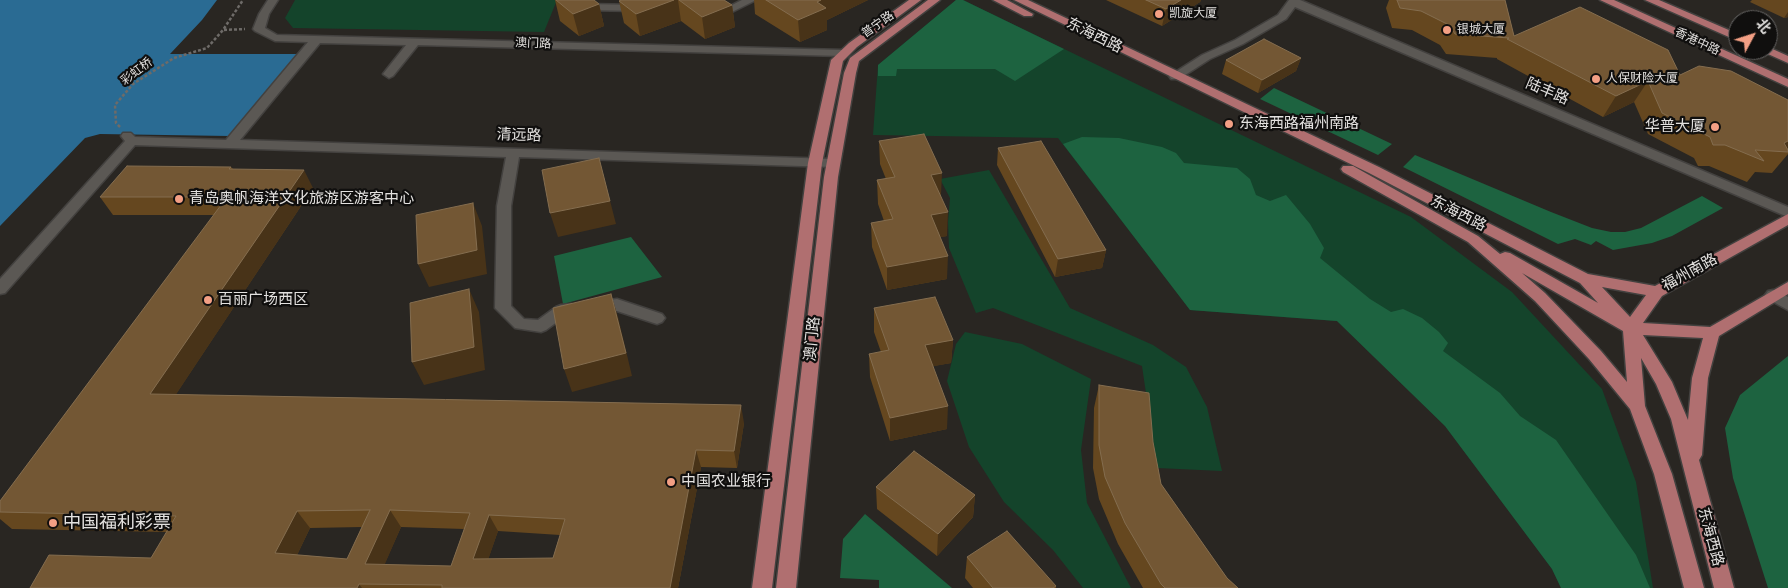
<!DOCTYPE html>
<html>
<head>
<meta charset="utf-8">
<style>
  body { margin:0 }
  #map { position:relative; width:1788px; height:588px; overflow:hidden; background:#292622; font-family:Poppins,"Noto Sans SC",sans-serif }
  canvas { display:block }
  .north { position:absolute; left:1728px; top:10px; width:50px; height:50px; box-sizing:border-box; background:#100f0e; border:1px solid #646362; border-radius:50%; rotate:50deg; font-size:14px; font-weight:700; line-height:20px; text-align:center; color:#e3e1df }
  .north::after { content:''; display:block; margin:auto; width:18px; height:22px; background:#f39f84; clip-path:polygon(50% 0,100% 100%,50% 72%,0 100%) }
</style>
</head>
<body>
<div id="map">
<canvas width="1788" height="588"></canvas>
<div class="north">北</div>
</div>
<script>
const ctx = document.querySelector('canvas').getContext('2d');
ctx.lineJoin = 'round';
function fillPath(path, color) {
  ctx.fillStyle = color;
  ctx.fill(path, 'evenodd');
}
function poly(rows) {
  const path = new Path2D();
  for (const r of rows) {
    path.moveTo(r[0], r[1]);
    for (let i = 2; i < r.length; i += 2) path.lineTo(r[i], r[i + 1]);
  }
  return path;
}
function stroke(path, color, width, dash) {
  ctx.strokeStyle = color;
  ctx.lineWidth = width;
  ctx.lineCap = dash ? 'butt' : 'round';
  ctx.setLineDash(dash || []);
  ctx.stroke(path);
}
function write(font, color, halo, rows, align = 'center') {
  ctx.font = font + ' Poppins,"Noto Sans SC",sans-serif';
  ctx.lineWidth = 4.5;
  ctx.setLineDash([]);
  ctx.textBaseline = 'middle';
  ctx.strokeStyle = halo;
  ctx.fillStyle = color;
  for (const [text, x, y, turn = 0] of rows) {
    ctx.save();
    ctx.translate(x, y);
    ctx.rotate((+turn || 0) * Math.PI / 180);
    ctx.textAlign = isNaN(turn) ? turn : align;
    if (halo) ctx.strokeText(text, 0, 0);
    ctx.fillText(text, 0, 0);
    ctx.restore();
  }
}
const green = poly([
  [295,0,557,0,544,32,293,28,285,18],
  [956,0,963,0,1411,217,1512,292,1602,389,1636,482,1653,588,1561,588,1552,569,1445,426,1337,321,1190,310,1058,138,873,135,878,65],
  [989,170,1070,308,1153,345,1186,367,1207,407,1222,471,1157,468,1142,366,993,308,976,313,949,248,948,222,950,198,940,179],
  [965,332,1022,344,1091,379,1081,450,1087,503,1131,588,1083,588,1053,550,1004,502,969,447,947,381,956,344]
]);
const forest = poly([
  [956,0,963,0,1064,49,1015,81,995,69,897,69,896,76,878,76,878,65],
  [1274,88,1392,144,1378,155,1260,99],
  [1082,137,1119,138,1162,147,1176,153,1184,163,1237,168,1250,179,1256,195,1270,201,1286,195,1310,224,1324,248,1320,258,1370,299,1391,312,1403,309,1422,318,1439,332,1448,343,1443,351,1500,393,1520,416,1556,440,1636,555,1650,588,1561,588,1552,569,1445,426,1337,321,1190,310,1063,144],
  [1415,155,1551,212,1592,228,1611,232,1625,232,1641,228,1702,196,1723,208,1672,236,1652,243,1613,250,1596,241,1591,245,1575,239,1558,244,1403,167],
  [631,237,662,277,563,304,554,256],
  [1788,356,1788,588,1768,588,1733,478,1725,428,1740,395],
  [865,514,952,588,879,588,879,580,840,578,843,539]
]);
const water = poly([
  [0,0,217,0,202,20,170,54,299,54,229,136,100,134,85,138,0,226]
]);
const path = poly([
  [224,30,245,29],
  [120,127,116,123,115,105,133,84,174,58,207,48,223,30,243,0]
]);
const minor = poly([
  [268,0,278,0,269,14,265,28,277,35,843,50,849,53,843,56,418,45,393,76,389,78,383,74,406,45,320,43,240,140,833,159,840,163,833,167,519,157,511,206,511,306,524,319,538,320,556,307,561,305,571,304,576,306,579,310,576,314,565,316,546,330,541,332,515,328,495,308,497,206,506,157,135,145,5,293,0,294,0,279,125,141,121,136,123,133,131,133,135,137,226,140,308,42,275,41,255,31,253,29,259,14,268,0],
  [575,0,585,0,587,4,639,5,644,8,639,11,583,10,579,9,575,0],
  [742,0,756,0,732,12,712,12,707,9,712,6,730,6,742,0],
  [1289,0,1300,0,1788,207,1788,217,1295,7,1286,19,1243,44,1210,59,1179,79,1171,79,1169,76,1202,55,1235,40,1278,15,1289,0],
  [1773,290,1788,297,1788,310,1768,299,1765,295,1768,291,1773,290],
  [617,299,662,314,665,318,662,322,657,324,617,311,594,314,589,312,586,308,589,304,594,302,617,299]
]);
const major = poly([
  [909,0,921,0,857,47,843,61,822,163,772,588,752,588,808,163,831,60,849,43,909,0],
  [928,0,940,0,859,61,856,73,838,177,796,588,776,588,824,177,844,73,850,58,928,0],
  [993,0,1007,0,1033,14,1032,16,1024,16,993,0],
  [1014,0,1028,0,1379,167,1588,274,1655,286,1788,214,1788,225,1662,296,1643,323,1710,327,1788,282,1788,294,1719,336,1708,378,1702,455,1699,460,1734,588,1714,588,1671,419,1656,384,1641,358,1645,406,1672,474,1704,588,1684,588,1654,474,1630,409,1589,359,1535,301,1468,242,1343,172,1341,169,1343,166,1353,166,1478,236,1500,254,1505,252,1510,253,1598,303,1580,283,1369,173,1014,0],
  [1522,273,1623,331,1627,382,1601,351,1545,293,1522,273],
  [1602,287,1646,295,1630,317,1602,287],
  [1643,335,1703,338,1692,378,1688,420,1672,382,1643,335],
  [1600,0,1614,0,1788,79,1788,87,1600,0],
  [1645,0,1659,0,1738,34,1738,41,1645,0],
  [1768,47,1788,56,1788,63,1759,50,1768,50,1768,47]
]);
const wall = poly([
  [555,0,594,0,599,4,604,26,579,36,560,21],
  [621,0,724,0,732,5,735,27,705,39,681,21,640,36,624,23,619,1],
  [754,0,868,0,827,20,827,30,800,42,755,14],
  [1106,0,1201,0,1200,2,1162,26],
  [1389,0,1505,0,1514,36,1680,75,1788,100,1788,154,1772,173,1755,172,1747,182,1709,166,1698,166,1694,158,1648,134,1634,102,1603,117,1497,59,1497,58,1446,54,1440,45,1412,30,1392,28,1386,8],
  [1752,0,1788,0,1788,17,1784,18,1750,2],
  [1301,58,1296,71,1258,93,1222,74,1226,60],
  [879,141,941,196,947,236,940,237,947,279,887,290,872,247,871,223,884,221,878,204,877,180,886,179,880,164],
  [998,148,1106,250,1102,268,1055,277,997,165],
  [231,167,233,169,313,188,176,394,744,423,737,468,701,467,678,588,30,588,151,558,167,532,12,529,0,519,0,501,214,215,113,215,100,197],
  [362,527,347,559,297,555,310,528],
  [401,527,464,529,451,566,384,565],
  [498,531,560,535,553,558,488,559],
  [874,308,953,340,951,363,933,366,947,429,890,441,870,377,869,354,881,352,874,332],
  [1099,385,1153,442,1161,484,1227,578,1238,588,1143,588,1118,544,1099,499,1093,468,1094,408],
  [876,487,975,495,973,517,937,556,877,509],
  [967,557,1056,586,1056,588,973,588,965,578]
]);
const shadedWall = poly([
  [674,0,678,0,681,21,640,36,636,14],
  [821,0,868,0,827,20,827,30,800,42,798,20,817,2],
  [1181,0,1201,0,1200,2,1162,26,1166,9],
  [599,4,604,26,579,36,573,14],
  [732,5,735,27,705,39,702,17],
  [1788,12,1788,17,1784,18],
  [1301,58,1296,71,1258,93,1262,80],
  [1648,81,1634,102,1603,117,1616,96],
  [1788,141,1788,152,1784,143],
  [599,158,616,224,558,237,550,213],
  [304,170,313,188,165,411,150,394],
  [942,173,941,196,930,198,931,175],
  [473,203,482,226,487,274,429,287,418,264],
  [948,212,947,236,930,239,931,215],
  [1106,250,1102,268,1055,277,1058,259],
  [948,256,947,279,887,290,887,267],
  [469,289,479,312,485,370,424,385,412,362],
  [611,294,618,317,632,376,572,392,564,369],
  [953,340,951,363,924,368,925,345],
  [741,405,744,423,737,468,734,451],
  [948,406,947,429,890,441,890,418],
  [696,450,701,467,678,588,670,588],
  [975,495,973,517,937,556,938,534],
  [390,510,401,527,378,580,365,564],
  [297,511,310,528,290,570,275,553],
  [489,515,498,531,483,575,473,559],
  [359,584,362,588,357,588]
]);
const building = poly([
  [556,0,594,0,599,4,573,14,556,0],
  [621,0,674,0,636,14,619,1,621,0],
  [679,0,724,0,732,5,702,17,679,0],
  [766,0,821,0,817,2,826,8,798,20,766,0],
  [1146,0,1181,0,1166,9,1146,0],
  [1397,0,1505,0,1514,36,1580,7,1668,50,1680,75,1699,66,1731,71,1788,100,1788,141,1784,143,1788,150,1788,152,1755,150,1764,161,1725,145,1713,145,1710,137,1662,113,1648,81,1616,96,1507,39,1509,38,1455,34,1449,25,1421,11,1400,8,1397,0],
  [1264,39,1301,58,1262,80,1226,60,1264,39],
  [924,134,942,173,931,175,948,212,931,215,948,256,887,267,871,223,893,219,877,180,895,177,879,141,924,134],
  [1041,141,1106,250,1058,259,998,148,1041,141],
  [599,158,610,201,550,213,542,170,599,158],
  [127,166,231,167,229,169,304,170,150,394,741,405,734,451,696,450,670,588,442,588,442,585,359,584,357,588,30,588,49,555,151,558,176,516,0,512,0,501,227,197,100,197,127,166],
  [370,510,347,559,275,553,297,511,370,510],
  [390,510,470,513,451,566,365,564,390,510],
  [489,515,565,519,553,558,473,559,489,515],
  [473,203,477,250,418,264,416,215,473,203],
  [469,289,474,347,412,362,410,303,469,289],
  [611,294,626,353,564,369,553,308,611,294],
  [935,297,953,340,925,345,948,406,890,418,869,354,889,350,874,308,935,297],
  [1099,385,1149,393,1153,442,1161,484,1227,578,1238,588,1165,588,1161,584,1125,523,1105,477,1099,445,1099,385],
  [914,451,975,495,938,534,876,487,914,451],
  [1007,531,1056,586,1053,588,993,588,967,557,1007,531]
]);
const markers = [
  [1159,14,5,"#f39f84"],
  [1447,30,5,"#f39f84"],
  [1596,79,5,"#f39f84"],
  [1229,124,5,"#f39f84"],
  [1715,127,5,"#f39f84"],
  [179,199,5,"#f39f84"],
  [208,300,5,"#f39f84"],
  [671,482,5,"#f39f84"],
  [53,523,5,"#f39f84"]
];
const farPoinames = [
  ["凯旋大厦",1169,14],
  ["银城大厦",1457,30],
  ["人保财险大厦",1606,79]
];
const farStreetnames = [
  ["普宁路",878,25,-35],
  ["香港中路",1697,42,25],
  ["澳门路",533,44,2],
  ["彩虹桥",137,72,-37]
];
const streetNames = [
  ["东海西路",1094,36,26],
  ["陆丰路",1547,92,23],
  ["清远路",519,136,2],
  ["东海西路",1458,214,27],
  ["福州南路",1690,273,-29],
  ["澳门路",813,339,-84],
  ["东海西路",1710,537,75]
];
const poiNames = [
  ["东海西路福州南路",1239,124],
  ["华普大厦",1705,127,"right"],
  ["青岛奥帆海洋文化旅游区游客中心",189,199],
  ["百丽广场西区",218,300],
  ["中国农业银行",681,482]
];
const nearPoinames = [
  ["中国福利彩票",63,523]
];
fillPath(green, '#14442b');
fillPath(forest, '#1d6340');
fillPath(water, '#2a6b93');
stroke(minor, '#43413f', 3);
stroke(major, '#43413f', 3);
stroke(path, '#6e6b68', 2.5, [3, 2]);
fillPath(minor, '#5b5854');
fillPath(major, '#b06f70');
fillPath(wall, '#65471f');
fillPath(shadedWall, '#483318');
fillPath(building, '#735734');
stroke(building, '#846d4f', 1);
for (const [x, y, r, color] of markers) {
  const dot = new Path2D();
  dot.arc(x, y, r, 0, 2 * Math.PI);
  ctx.fillStyle = color;
  ctx.fill(dot);
  stroke(dot, '#100f0e', 2);
}
write('12px', '#e3e1df', '#100f0e', farPoinames, 'left');
write('12px', '#e3e1df', '#100f0e', farStreetnames);
write('15px', '#e3e1df', '#100f0e', streetNames);
write('15px', '#e3e1df', '#100f0e', poiNames, 'left');
write('18px', '#e3e1df', '#100f0e', nearPoinames, 'left');
</script>
</body>
</html>
